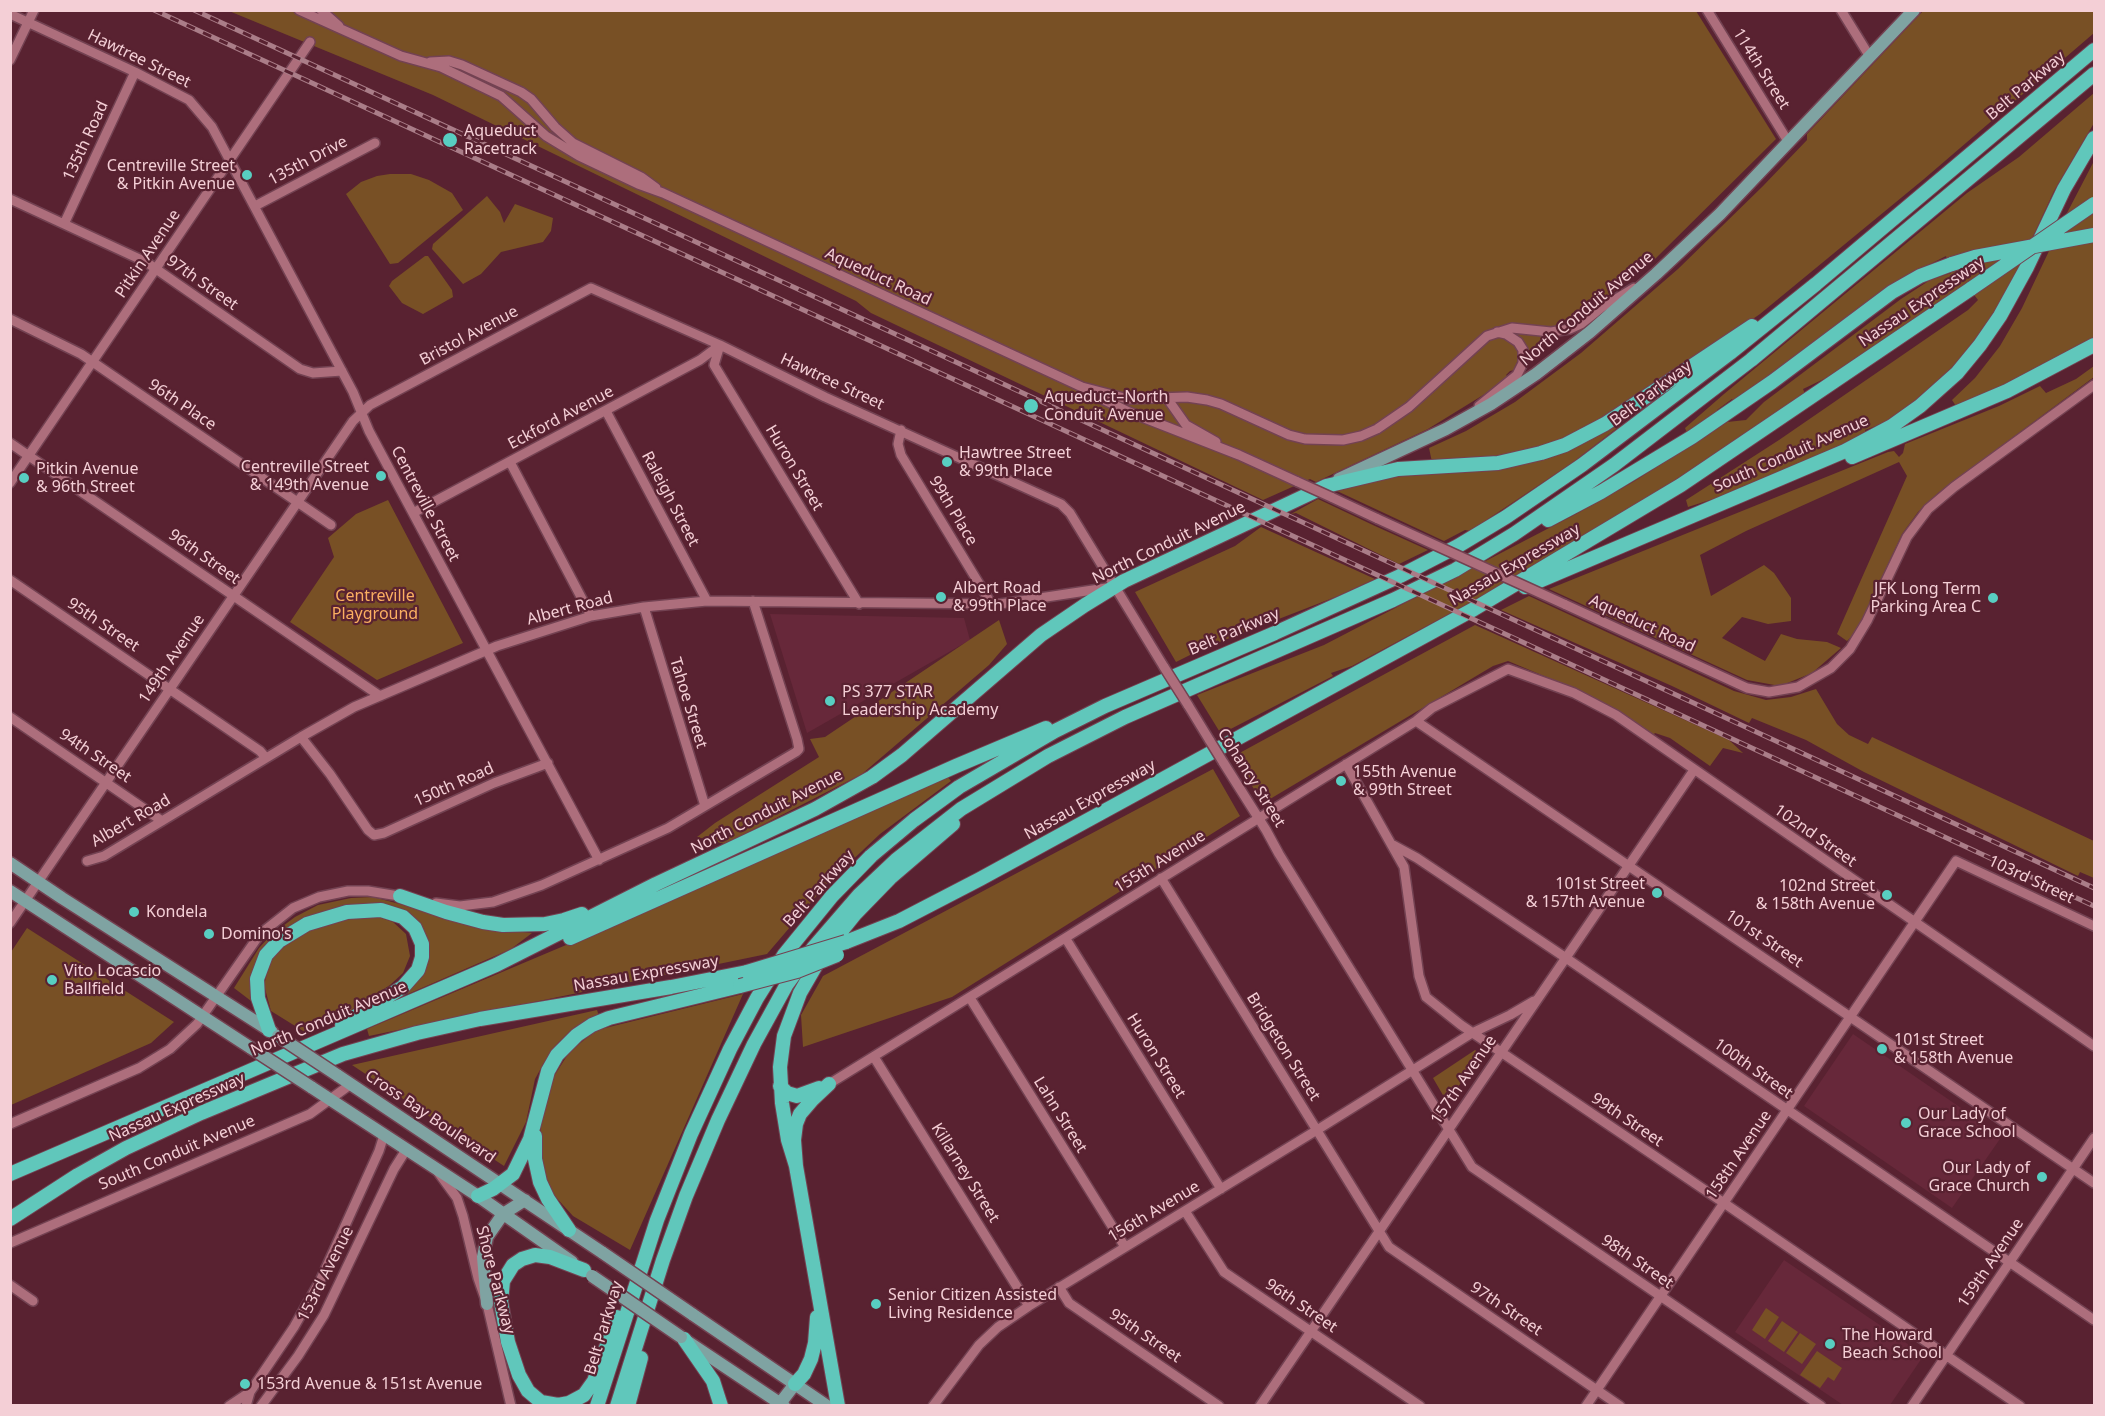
<!DOCTYPE html>
<html>
<head>
<meta charset="utf-8">
<style>
  body { margin:0 }
  #map { position:relative; width:2105px; height:1416px; overflow:hidden; background:#592231; font-family:"Noto Sans",sans-serif }
  canvas { display:block }
  .frame { position:absolute; inset:0; border:12px solid #f4cfd6; pointer-events:none }
</style>
</head>
<body>
<div id="map">
<canvas width="2105" height="1416"></canvas>
<div class="frame"></div>
</div>
<script>
const ctx = document.querySelector('canvas').getContext('2d');
ctx.lineJoin = 'round';
function fillPath(path, color) {
  ctx.fillStyle = color;
  ctx.fill(path, 'evenodd');
}
function poly(rows) {
  const path = new Path2D();
  for (const r of rows) {
    path.moveTo(r[0], r[1]);
    for (let i = 2; i < r.length; i += 2) path.lineTo(r[i], r[i + 1]);
  }
  return path;
}
function stroke(path, color, width, dash) {
  ctx.strokeStyle = color;
  ctx.lineWidth = width;
  ctx.lineCap = dash ? 'butt' : 'round';
  ctx.setLineDash(dash || []);
  ctx.stroke(path);
}
function write(font, color, halo, rows, align = 'center') {
  ctx.font = font + ' "Noto Sans",sans-serif';
  ctx.lineWidth = 4.5;
  ctx.setLineDash([]);
  ctx.textBaseline = 'middle';
  ctx.strokeStyle = halo;
  ctx.fillStyle = color;
  for (const [text, x, y, turn = 0] of rows) {
    ctx.save();
    ctx.translate(x, y);
    ctx.rotate((+turn || 0) * Math.PI / 180);
    ctx.textAlign = isNaN(turn) ? turn : align;
    if (halo) ctx.strokeText(text, 0, 0);
    ctx.fillText(text, 0, 0);
    ctx.restore();
  }
}
const built = poly([
  [770,614,964,618,970,640,807,733],
  [1853,1034,2002,1136,1952,1208,1804,1106],
  [1784,1260,1924,1355,1890,1405,1843,1405,1735,1332]
]);
const green = poly([
  [229,11,1696,11,1776,139,1655,259,1596,305,1519,357,1514,370,1510,371,1506,375,1509,378,1501,384,1428,429,1316,482,1310,479,1263,500,871,313,856,301,433,95],
  [1923,11,2094,11,2094,33,1924,179,1760,314,1601,423,1547,448,1506,457,1432,462,1429,448,1466,431,1515,402,1581,353,1678,269,1763,186,1807,140,1807,134],
  [2094,93,2094,123,2054,191,2003,301,1966,355,1935,386,1890,421,1865,430,1867,435,1729,494,1688,507,1686,500,1779,440,1968,310,1978,300,1966,284,1826,378,1803,389,1805,394,1774,416,1643,501,1492,591,1352,666,1331,673,1333,676,1221,734,1197,695,1324,645,1576,514,1633,482,1727,422,1746,420,1764,402,1901,299,1930,280,1951,273,1946,256,1907,276,1874,298,1735,402,1732,399,1717,410,1719,414,1687,433,1685,428,1724,394,1967,193,2019,157],
  [2094,161,2094,339,2024,378,1956,406,1952,400,1975,378,2000,346,2022,308,2067,213],
  [390,174,411,174,429,180,452,193,463,210,398,263,390,264,346,194,361,182,377,176],
  [487,196,500,212,504,223,515,204,553,218,551,231,543,242,501,252,481,274,463,284,432,249,433,244],
  [425,256,428,256,452,290,453,297,423,314,402,303,389,286,392,281],
  [2094,366,2094,377,1938,493,1918,512,1902,534,1862,620,1853,635,1847,641,1837,634,1907,476,1899,462,1746,531,1700,555,1711,596,1764,565,1774,573,1791,598,1791,621,1768,624,1742,617,1722,638,1765,661,1781,634,1797,639,1827,642,1841,648,1812,673,1780,686,1747,680,1549,589,1888,452,1894,451,1899,457,1903,453,1905,444,1999,406,2040,386,2046,393,2076,379],
  [1612,424,1621,425,1572,463,1470,531,1465,530,1444,541,1337,491,1374,478,1513,465],
  [1318,499,1375,526,1428,550,1399,564,1296,513,1291,514],
  [388,500,463,643,377,680,290,622,334,557,328,538,356,514],
  [1261,527,1375,579,1338,596,1204,648,1176,662,1135,592,1235,546],
  [1529,596,1734,691,1766,700,1791,697,1816,689,1837,724,1849,735,1868,744,1872,737,2094,841,2094,878,2080,872,2078,876,1864,772,1806,740,1752,718,1749,723,1672,686,1501,610],
  [999,620,1007,644,989,665,862,774,725,844,697,837,715,823,819,757,810,739,825,737],
  [1475,625,1729,740,1743,753,1723,748,1710,766,1670,738,1655,733,1653,735,1580,691,1508,661,1493,666,1265,802,1263,798,1260,799,1234,756],
  [1213,769,1240,816,952,997,803,1047,801,1015,823,976],
  [947,776,951,781,880,834,826,885,767,954,369,1036,367,1029,604,929],
  [373,897,495,929,532,933,511,949,408,994,406,990,414,986,424,972,428,952,422,926,409,913,385,904,352,905,320,912,298,922,262,951,254,968,252,983,255,1004,234,988,259,948,271,935,295,917,318,905,351,898],
  [376,916,393,922,406,934,410,956,403,973,390,985,342,1016,308,1034,271,1011,264,985,271,958,285,941,324,923,350,917],
  [27,928,174,1022,151,1043,11,1105,11,952],
  [743,994,630,1250,573,1216,552,1193,544,1172,540,1147,541,1125,549,1084,570,1051,597,1030],
  [597,1010,599,1016,575,1027,558,1043,545,1061,535,1079,526,1122,504,1166,352,1065],
  [1475,1050,1481,1055,1447,1102,1433,1078],
  [1766,1308,1779,1317,1765,1339,1752,1330],
  [1782,1321,1798,1332,1784,1352,1768,1341],
  [1800,1333,1816,1344,1802,1364,1786,1353],
  [1817,1351,1842,1368,1834,1381,1828,1377,1820,1388,1800,1375]
]);
const minor = poly([
  [299,10,401,56,441,67,501,96,546,136,579,156,638,184,663,193,1082,387,1128,399,1187,397,1207,400,1221,404,1289,435,1305,439,1343,440,1361,436,1377,429,1409,407,1487,336,1512,328,1551,332,1570,329,1581,324,1601,308,1634,288],
  [321,10,339,26],
  [1707,10,1789,143],
  [1841,10,1870,57],
  [10,14,135,72,189,100,212,127,353,392,369,431,599,860],
  [10,60,34,10],
  [430,62,449,61,462,65,521,92,531,99,555,127,573,143,641,177,656,188],
  [10,199,146,262,300,369,313,373,342,371],
  [255,206,375,143],
  [64,224,135,72],
  [10,319,81,354,331,525],
  [720,345,714,365,859,604],
  [1094,395,1129,412,1239,455,1298,482],
  [1167,398,1186,425,1216,442],
  [1479,406,1517,375,1523,363,1523,350,1518,342,1506,334,1497,332],
  [606,411,707,601],
  [901,430,898,444,901,455,992,605],
  [10,443,380,696],
  [510,462,591,616],
  [10,483,310,42],
  [1331,497,1378,519],
  [413,513,700,360,720,345],
  [10,580,260,751,266,758],
  [1564,604,1747,688,1769,692,1798,687,1831,668,1850,649,1867,621,1907,537,1928,509,1954,487,2094,385],
  [644,607,705,806],
  [1188,705,1210,741],
  [10,717,162,821],
  [1416,721,2094,1183],
  [301,737,330,774,368,830,374,835,384,833,494,783,548,763],
  [1223,762,1266,830,1279,854,1472,1167,1821,1406],
  [1346,764,1404,867,1419,976,1426,997,1461,1025,1724,1203,2020,1406],
  [1393,845,1417,858,1566,958,2094,1320],
  [87,861,104,856,301,737,354,707,497,646,591,616,644,607,707,601,1000,604,1106,588],
  [1161,878,1389,1247,1620,1406],
  [436,903,460,906,493,902,542,885,668,828,796,752,799,749,797,739,753,601],
  [10,923,353,421,370,405,591,288,720,345,825,397,1061,504,1070,513,1164,667],
  [1066,939,1221,1189],
  [970,998,1125,1247],
  [874,1057,1029,1306],
  [829,1084,1416,721,1432,708,1508,669,1574,693,1616,715,2094,1046],
  [10,1124,139,1068,170,1049,197,1024,260,934,293,908,319,897,348,891,368,891,405,897],
  [438,1172,457,1198,463,1216,478,1278,487,1304,511,1406],
  [1185,1211,1224,1272,1420,1406],
  [10,1243,310,1114,351,1084],
  [10,1285,33,1301],
  [1059,1287,1069,1303,1219,1406],
  [229,1406,250,1392],
  [246,1406,250,1392,294,1327,320,1281,379,1151,384,1135],
  [261,1406,298,1356,324,1315,394,1169,406,1150],
  [933,1406,979,1345,998,1327,1029,1306,1317,1130,1472,1033,1510,1015,1534,1001],
  [1260,1406,1694,770],
  [1586,1406,1956,861,2094,926],
  [1912,1406,2094,1138]
]);
const major = poly([
  [1339,479,1446,429,1491,404,1536,374,1590,332,1656,274,1720,214,1914,10],
  [10,863,62,898,272,1032],
  [10,891,251,1048],
  [337,1075,603,1253],
  [311,1087,478,1196,572,1262],
  [487,1304,483,1257,487,1237,503,1214,525,1200],
  [692,1314,827,1406],
  [685,1340,784,1406],
  [778,1406,795,1384]
]);
const highway = poly([
  [1852,457,2007,391,2094,345],
  [1548,520,1601,492,1692,437,1772,382,1892,292,1920,276,1952,264],
  [1525,587,1845,451,1892,426,1920,406,1957,373,1980,345,2000,316,2027,267,2064,189,2094,138],
  [400,896,446,912,483,922,503,925,545,924,564,920,582,914],
  [570,938,956,766,1046,728],
  [846,942,899,921,980,879,1474,609,1681,485,1972,288],
  [269,1030,258,998,257,979,266,955,279,941,307,924,347,912,381,910,403,917,415,928,422,944,422,957,418,970,403,987,342,1025],
  [829,1084,812,1100,800,1114,796,1124,794,1140,796,1166,838,1406],
  [780,1086,787,1093,797,1096,819,1088],
  [535,1136,535,1159,540,1182,548,1199,569,1230],
  [796,1166,788,1140,782,1103,780,1067,784,1036,800,993,822,955,855,914,890,878,953,824],
  [10,1174,496,965,656,884,815,809,872,777,902,755,1041,635,1085,605,1124,581,1326,486,1398,469,1498,463,1541,453,1565,445,1605,424,1752,326],
  [478,1196,493,1189,513,1174,530,1139,548,1071,557,1055,577,1035,592,1025,609,1018,740,986],
  [10,1219,78,1175,126,1148,201,1113,343,1054,417,1033,480,1019,671,987,747,972],
  [584,1270,550,1257,535,1255,522,1259,513,1265,503,1281,501,1302,508,1342,519,1375,528,1391,541,1402,558,1405,569,1403,584,1395,594,1381,617,1317],
  [684,1339,713,1381,721,1406],
  [795,1384,804,1374,811,1359,815,1343,817,1317],
  [597,1406,657,1220,691,1134,730,1049,757,998,784,955,832,896,871,856,914,820,959,787,1055,731,1105,706,1275,633,1400,576,1458,546,1506,517,1582,465,1730,353,1816,284,2094,50],
  [617,1406,663,1260,686,1196,718,1120,754,1044,787,984,814,947,859,895,896,860,961,809,1048,756,1125,717,1393,600,1455,570,1514,534,1614,465,1751,360,2094,74],
  [628,1406,641,1358]
]);
const rail = poly([
  [154,10,2094,906],
  [194,10,2094,888]
]);
const minorBridge = poly([
  [1298,482,1331,497],
  [1378,519,1564,604],
  [1164,667,1188,705],
  [1210,741,1223,762]
]);
const majorBridge = poly([
  [278,1036,337,1075],
  [251,1048,311,1087],
  [603,1253,692,1314],
  [592,1276,681,1337]
]);
const highwayBridge = poly([
  [1952,264,1975,257,2094,235],
  [1972,288,2094,204],
  [747,972,846,942],
  [740,986,797,971,837,955]
]);
const markers = [
  [450,140,8,"#58cec1"],
  [247,175,6,"#58cec1"],
  [1031,406,8,"#58cec1"],
  [947,462,6,"#58cec1"],
  [381,476,6,"#58cec1"],
  [24,478,6,"#58cec1"],
  [941,597,6,"#58cec1"],
  [1993,598,6,"#58cec1"],
  [830,701,6,"#58cec1"],
  [1341,781,6,"#58cec1"],
  [1657,893,6,"#58cec1"],
  [1887,895,6,"#58cec1"],
  [134,912,6,"#58cec1"],
  [209,934,6,"#58cec1"],
  [52,980,6,"#58cec1"],
  [1882,1049,6,"#58cec1"],
  [1906,1123,6,"#58cec1"],
  [2042,1177,6,"#58cec1"],
  [876,1304,6,"#58cec1"],
  [1830,1344,6,"#58cec1"],
  [245,1384,6,"#58cec1"]
];
const streetNames = [
  ["Hawtree Street",139,59,26],
  ["114th Street",1761,69,58],
  ["Belt Parkway",2026,86,-40],
  ["135th Road",86,141,-65],
  ["135th Drive",308,161,-28],
  ["Pitkin Avenue",148,254,-56],
  ["Aqueduct Road",878,277,25],
  ["97th Street",202,283,35],
  ["Nassau Expressway",1922,302,-34],
  ["North Conduit Avenue",1587,309,-40],
  ["Bristol Avenue",469,336,-28],
  ["Hawtree Street",832,382,25],
  ["Belt Parkway",1651,394,-37],
  ["96th Place",182,405,34],
  ["Eckford Avenue",561,418,-28],
  ["South Conduit Avenue",1791,454,-24],
  ["Huron Street",794,468,59],
  ["Raleigh Street",670,499,62],
  ["Centreville Street",425,504,62],
  ["99th Place",953,511,59],
  ["North Conduit Avenue",1169,543,-26],
  ["96th Street",204,557,35],
  ["Nassau Expressway",1515,565,-30],
  ["Albert Road",570,609,-15],
  ["Aqueduct Road",1642,624,25],
  ["95th Street",103,625,34],
  ["Belt Parkway",1234,632,-23],
  ["149th Avenue",172,659,-56],
  ["Tahoe Street",688,703,73],
  ["94th Street",95,756,34],
  ["Cohancy Street",1251,778,58],
  ["150th Road",454,785,-24],
  ["Nassau Expressway",1090,800,-29],
  ["North Conduit Avenue",767,812,-27],
  ["Albert Road",131,821,-30],
  ["102nd Street",1815,836,35],
  ["155th Avenue",1160,862,-32],
  ["103rd Street",2031,880,25],
  ["Belt Parkway",819,889,-48],
  ["101st Street",1764,939,34],
  ["Nassau Expressway",646,974,-10],
  ["North Conduit Avenue",329,1019,-23],
  ["Bridgeton Street",1283,1047,58],
  ["Huron Street",1156,1056,58],
  ["100th Street",1753,1069,35],
  ["157th Avenue",1464,1080,-56],
  ["Nassau Expressway",177,1108,-24],
  ["Lahn Street",1060,1115,58],
  ["Cross Bay Boulevard",430,1117,34],
  ["99th Street",1627,1120,34],
  ["South Conduit Avenue",177,1153,-23],
  ["158th Avenue",1739,1155,-56],
  ["Killarney Street",965,1173,58],
  ["156th Avenue",1154,1212,-31],
  ["98th Street",1637,1262,34],
  ["159th Avenue",1991,1263,-56],
  ["153rd Avenue",326,1274,-63],
  ["Shore Parkway",495,1280,75],
  ["96th Street",1301,1306,34],
  ["97th Street",1506,1309,34],
  ["Belt Parkway",604,1328,-73],
  ["95th Street",1145,1336,34]
];
const poiNames = [
  ["Aqueduct",464,131],
  ["Racetrack",464,149],
  ["Centreville Street",235,166,"right"],
  ["& Pitkin Avenue",235,184,"right"],
  ["Aqueduct–North",1044,397],
  ["Conduit Avenue",1044,415],
  ["Hawtree Street",959,453],
  ["& 99th Place",959,471],
  ["Centreville Street",369,467,"right"],
  ["& 149th Avenue",369,485,"right"],
  ["Pitkin Avenue",36,469],
  ["& 96th Street",36,487],
  ["Albert Road",953,588],
  ["& 99th Place",953,606],
  ["JFK Long Term",1981,589,"right"],
  ["Parking Area C",1981,607,"right"],
  ["PS 377 STAR",842,692],
  ["Leadership Academy",842,710],
  ["155th Avenue",1353,772],
  ["& 99th Street",1353,790],
  ["101st Street",1645,884,"right"],
  ["& 157th Avenue",1645,902,"right"],
  ["102nd Street",1875,886,"right"],
  ["& 158th Avenue",1875,904,"right"],
  ["Kondela",146,912],
  ["Domino's",221,934],
  ["Vito Locascio",64,971],
  ["Ballfield",64,989],
  ["101st Street",1894,1040],
  ["& 158th Avenue",1894,1058],
  ["Our Lady of",1918,1114],
  ["Grace School",1918,1132],
  ["Our Lady of",2030,1168,"right"],
  ["Grace Church",2030,1186,"right"],
  ["Senior Citizen Assisted",888,1295],
  ["Living Residence",888,1313],
  ["The Howard",1842,1335],
  ["Beach School",1842,1353],
  ["153rd Avenue & 151st Avenue",257,1384]
];
const parkNames = [
  ["Centreville",375,596],
  ["Playground",375,614]
];
fillPath(built, '#67283a');
fillPath(green, '#785025');
stroke(minor, '#734252', 12);
stroke(major, '#734252', 15);
stroke(highway, '#734252', 16);
stroke(minor, '#ad6e7c', 9);
stroke(major, '#7fa3a2', 12);
stroke(highway, '#60c7bb', 14);
stroke(rail, '#aa7d88', 5);
stroke(rail, '#592231', 3, [9]);
stroke(minorBridge, '#734252', 12, []);
stroke(majorBridge, '#734252', 15, []);
stroke(highwayBridge, '#734252', 16, []);
stroke(minorBridge, '#ad6e7c', 9);
stroke(majorBridge, '#7fa3a2', 12);
stroke(highwayBridge, '#60c7bb', 14);
for (const [x, y, r, color] of markers) {
  const dot = new Path2D();
  dot.arc(x, y, r, 0, 2 * Math.PI);
  ctx.fillStyle = color;
  ctx.fill(dot);
  stroke(dot, '#592231', 2);
}
write('16px', '#f4cfd6', '#592231', streetNames);
write('16px', '#f4cfd6', '#592231', poiNames, 'left');
write('16px', '#faaf61', '#592231', parkNames);
</script>
</body>
</html>
